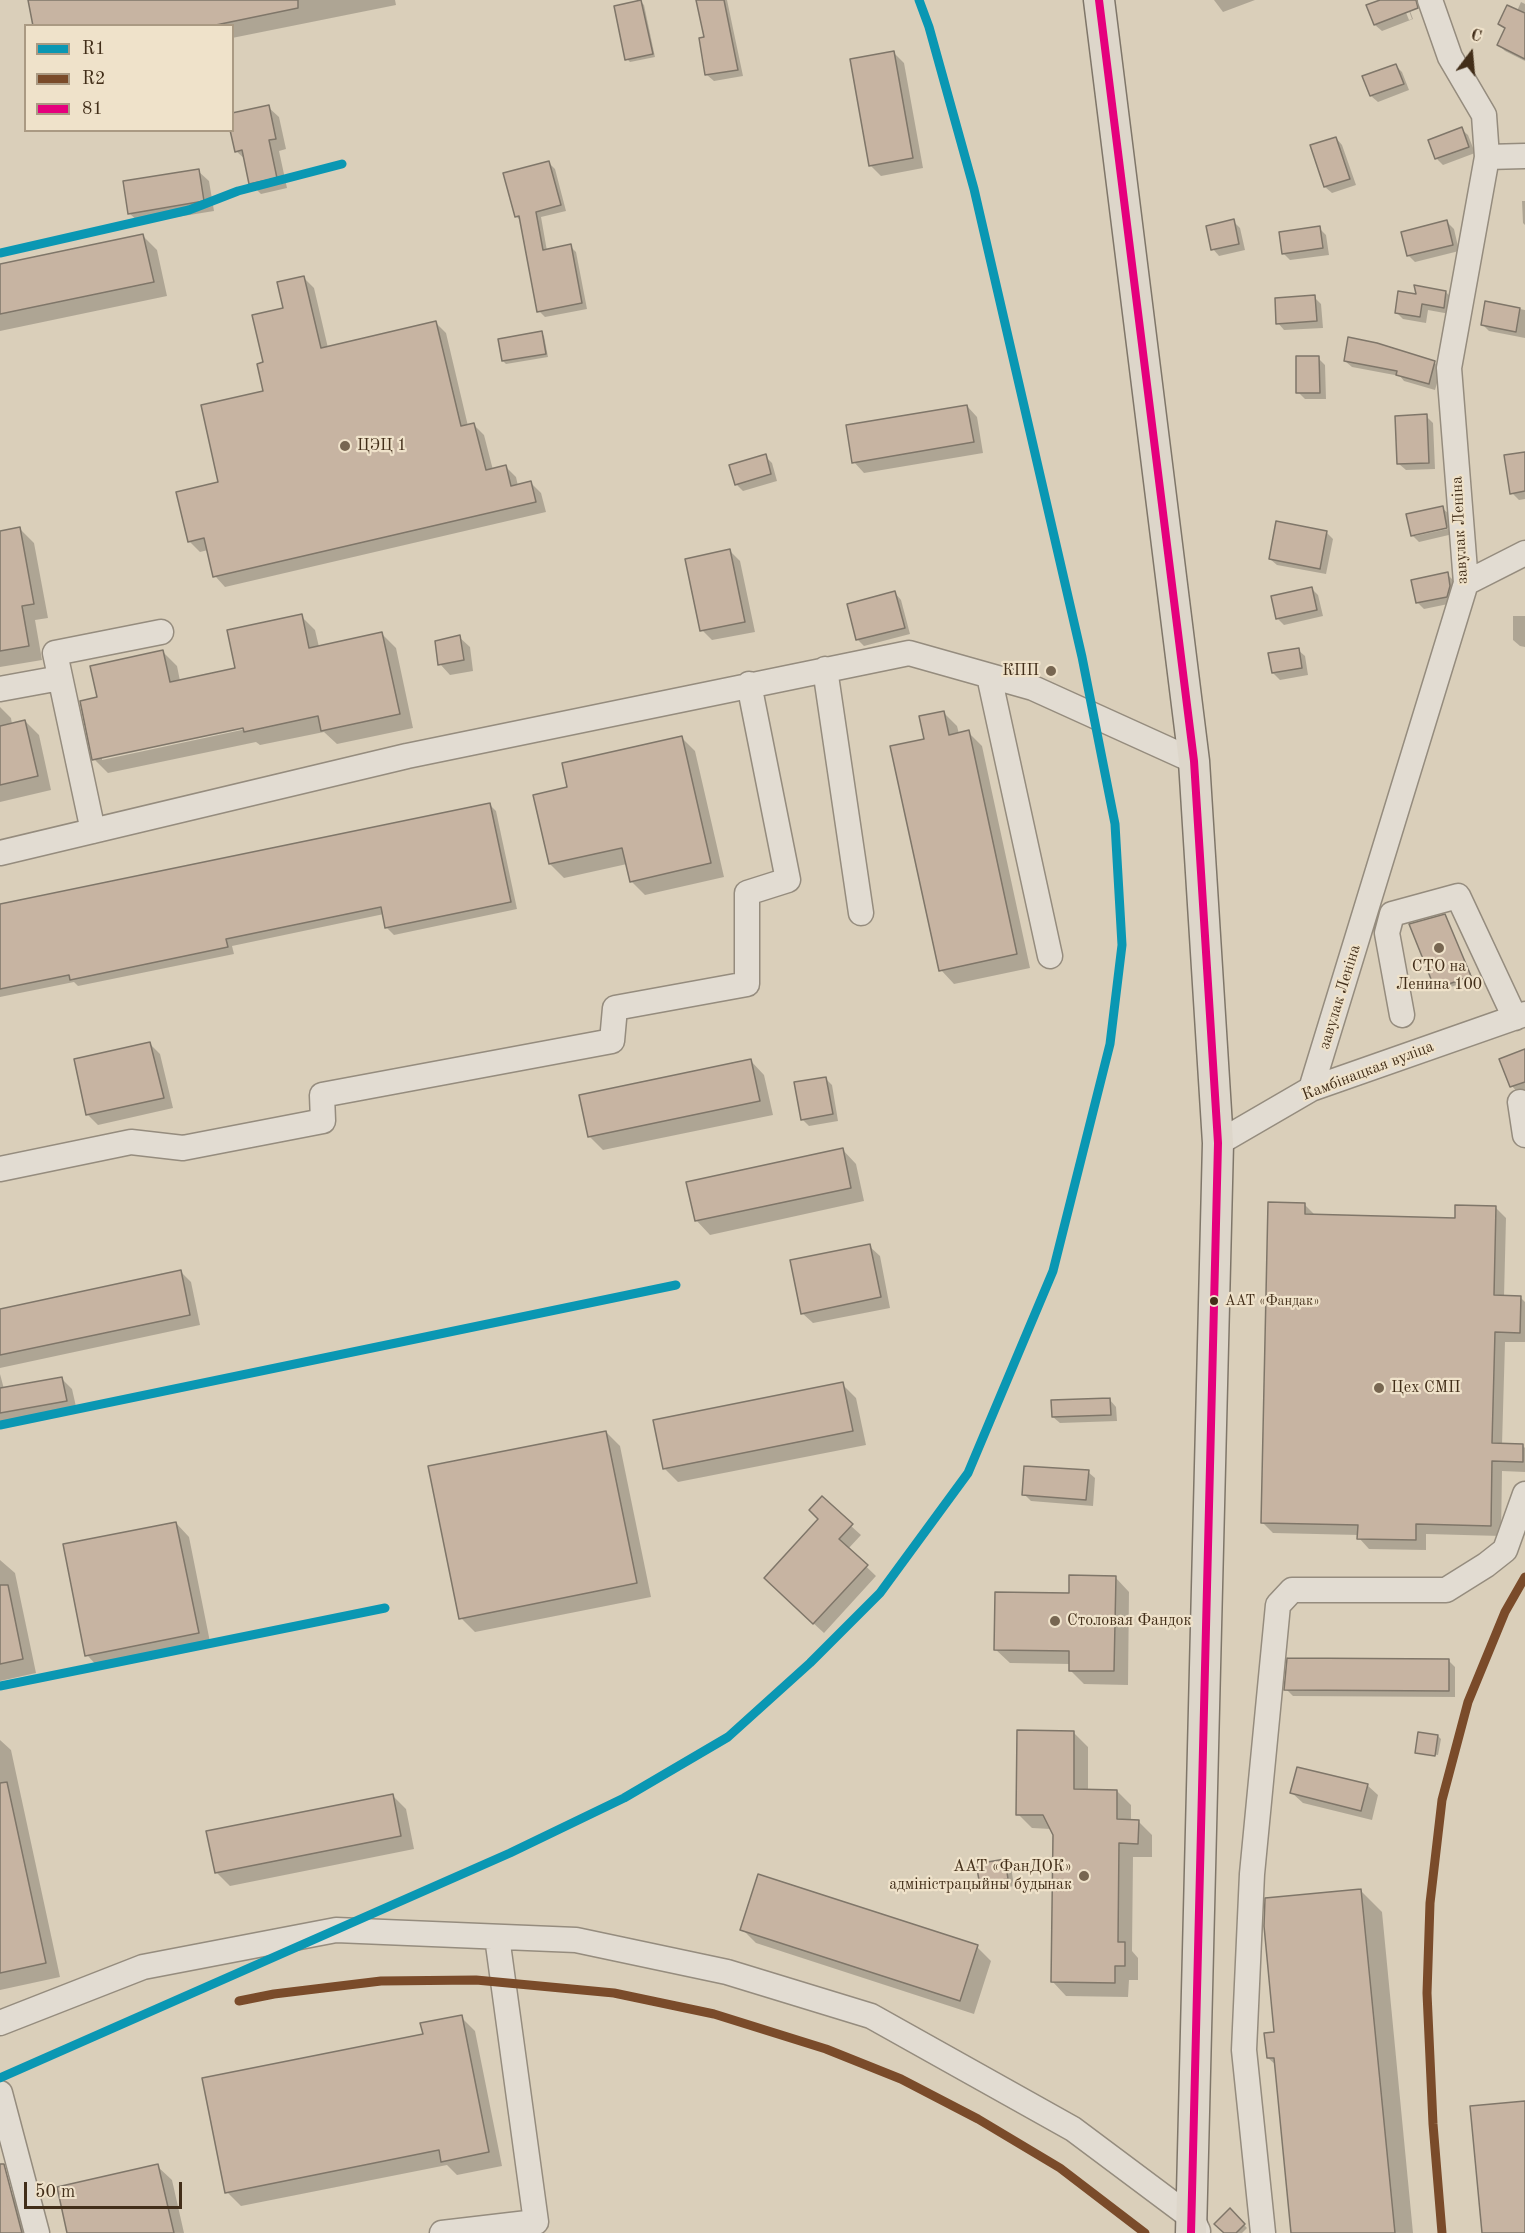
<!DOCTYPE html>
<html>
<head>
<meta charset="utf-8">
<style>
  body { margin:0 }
  #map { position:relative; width:1525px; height:2233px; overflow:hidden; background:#dacfba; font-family:"Old Standard TT",serif }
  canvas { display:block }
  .legend { position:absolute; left:24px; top:24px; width:210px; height:108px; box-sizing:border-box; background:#efe2ca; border:2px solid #aa9a83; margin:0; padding:8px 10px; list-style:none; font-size:18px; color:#422e19 }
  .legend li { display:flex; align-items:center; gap:12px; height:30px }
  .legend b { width:30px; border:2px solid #aa9a83 }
  .north { position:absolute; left:1441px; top:24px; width:60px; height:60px; -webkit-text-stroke:4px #efe2ca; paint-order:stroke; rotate:16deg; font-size:16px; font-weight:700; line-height:24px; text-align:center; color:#422e19 }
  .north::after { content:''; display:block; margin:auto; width:21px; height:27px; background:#422e19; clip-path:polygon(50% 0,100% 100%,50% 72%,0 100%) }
  .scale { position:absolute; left:24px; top:2182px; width:158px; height:27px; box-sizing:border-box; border:3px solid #422e19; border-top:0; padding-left:8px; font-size:18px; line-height:21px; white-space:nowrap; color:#422e19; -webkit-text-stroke:4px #efe2ca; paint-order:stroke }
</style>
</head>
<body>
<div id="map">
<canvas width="1525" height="2233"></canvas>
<ul class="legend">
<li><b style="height:8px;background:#0a97b3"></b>R1</li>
<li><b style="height:8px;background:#7a4b2a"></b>R2</li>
<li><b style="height:8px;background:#e5007d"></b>81</li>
</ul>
<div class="north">С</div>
<div class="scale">50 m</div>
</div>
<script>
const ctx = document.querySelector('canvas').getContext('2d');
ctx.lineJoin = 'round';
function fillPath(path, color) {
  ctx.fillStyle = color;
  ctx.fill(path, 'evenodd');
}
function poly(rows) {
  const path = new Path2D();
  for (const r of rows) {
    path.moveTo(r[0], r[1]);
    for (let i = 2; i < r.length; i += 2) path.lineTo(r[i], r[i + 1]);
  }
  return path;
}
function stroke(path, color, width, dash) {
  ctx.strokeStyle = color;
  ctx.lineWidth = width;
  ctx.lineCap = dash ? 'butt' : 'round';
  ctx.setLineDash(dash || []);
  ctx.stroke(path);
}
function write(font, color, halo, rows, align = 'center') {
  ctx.font = font + ' "Old Standard TT",serif';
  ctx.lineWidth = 4.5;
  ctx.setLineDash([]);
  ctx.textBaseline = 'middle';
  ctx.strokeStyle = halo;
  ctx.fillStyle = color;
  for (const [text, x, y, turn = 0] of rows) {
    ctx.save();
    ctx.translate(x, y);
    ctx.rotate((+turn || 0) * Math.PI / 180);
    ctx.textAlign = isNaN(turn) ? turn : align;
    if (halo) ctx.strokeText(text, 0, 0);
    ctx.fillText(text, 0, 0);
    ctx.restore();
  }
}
const shadow = poly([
  [42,0,395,0,396,5,232,38,232,26,35,26],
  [697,0,727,0,743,76,714,81,707,75,706,38],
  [1214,0,1255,0,1223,12],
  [1384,0,1406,0,1413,19,1382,31,1375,25],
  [1401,0,1405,0,1412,19,1409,20],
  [641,2,644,5,655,57,630,62,627,59],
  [1521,2,1525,4,1525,61,1505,51,1499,45,1506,30,1500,24,1517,11],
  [893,52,904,63,923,168,881,176,870,165],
  [1396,66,1402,72,1409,90,1378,102,1371,96],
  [268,107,279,117,286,149,279,151,287,188,261,194,251,184,246,160,236,151],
  [1461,129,1468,135,1475,153,1443,165,1437,159,1430,141],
  [1336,138,1342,145,1356,185,1332,193,1325,187],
  [549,163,555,169,566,211,541,217,547,251,570,246,576,252,587,309,545,317,539,311,521,221,516,216],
  [198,171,209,181,214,211,140,223,129,213],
  [1522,201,1525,201,1525,225,1523,223],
  [1233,221,1240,228,1245,250,1219,256,1213,249],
  [1447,222,1454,229,1459,251,1415,262,1408,255],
  [1319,228,1326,235,1329,255,1290,260,1283,253],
  [143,236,157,250,167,296,0,331,0,265],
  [304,278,314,288,328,348,436,323,446,333,468,426,474,425,484,435,493,470,506,467,516,477,518,486,531,483,541,493,546,512,225,587,215,576,208,550,200,552,189,541,265,392,265,363,285,309],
  [1446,292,1452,299,1450,314,1428,310,1426,323,1403,319,1396,312,1418,295],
  [1314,297,1321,304,1323,328,1284,330,1278,323],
  [1487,303,1525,310,1525,338,1489,331,1482,324],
  [541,333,544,336,548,357,506,364,503,361],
  [1318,358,1325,365,1326,399,1305,399,1298,392],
  [1345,361,1434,362,1441,369,1435,390,1404,381,1400,376,1352,367],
  [967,406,977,417,983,453,864,473,854,462],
  [1426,416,1433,423,1435,469,1406,470,1399,464],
  [1525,453,1525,499,1519,500,1512,493],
  [765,456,772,463,777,481,743,491,736,484],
  [1442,508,1449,514,1451,526,1415,533,1415,536,1452,528,1453,534,1419,542,1412,535],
  [20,529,34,543,48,618,35,620,42,660,0,667,0,532],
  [1326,532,1333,539,1326,574,1277,565,1270,559],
  [730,551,740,561,755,632,712,640,702,630],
  [1447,574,1454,581,1456,593,1453,603,1424,609,1417,602],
  [1312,589,1318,595,1323,616,1284,625,1277,618],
  [895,593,901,600,910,634,864,646,858,640,849,605],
  [301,616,315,630,319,647,382,634,396,648,413,728,337,744,324,732,260,745,256,742,108,773,94,759,99,698,163,652,177,666,180,681,237,669],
  [250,725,251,728,102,760,102,756],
  [1513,616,1525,616,1525,647,1520,646,1513,640],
  [459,637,470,647,473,671,450,675,440,664],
  [1298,650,1305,656,1308,675,1280,680,1273,673],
  [0,707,11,718,12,724,25,721,39,735,51,790,0,802],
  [944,713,957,726,959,734,968,732,982,746,1030,968,954,984,941,970,926,740],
  [681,737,695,751,724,877,645,895,631,881,627,864,564,878,550,864,569,788],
  [489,804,496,811,517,909,394,935,387,928,384,914,232,946,234,954,78,986,74,982,0,997,0,906],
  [1445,916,1473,979,1440,991,1437,988],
  [150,1044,160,1054,173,1108,98,1125,88,1115],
  [1525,1051,1525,1091,1518,1093,1512,1086],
  [750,1060,764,1075,773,1115,603,1150,589,1136],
  [825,1078,832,1085,838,1121,809,1126,802,1119],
  [842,1149,856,1164,864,1201,710,1235,696,1220],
  [1304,1204,1315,1215,1456,1219,1495,1207,1506,1218,1504,1297,1520,1297,1525,1302,1525,1342,1505,1342,1502,1445,1523,1446,1525,1448,1525,1472,1502,1471,1501,1536,1426,1534,1426,1550,1369,1549,1359,1538,1359,1535,1273,1533,1262,1522],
  [869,1246,880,1256,890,1308,813,1323,802,1313],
  [181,1272,191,1282,200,1325,0,1368,0,1310],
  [0,1374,4,1389,61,1378,72,1389,77,1411,0,1424],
  [842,1384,856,1398,866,1445,678,1482,664,1468],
  [1110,1400,1116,1407,1117,1421,1060,1423,1053,1417],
  [606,1432,620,1446,651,1597,475,1632,461,1618],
  [1088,1472,1095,1478,1093,1506,1031,1501,1024,1494],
  [176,1523,189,1537,211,1647,100,1669,87,1655],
  [851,1526,861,1535,848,1549,876,1576,824,1633,775,1588],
  [0,1560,15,1573,36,1673,0,1681],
  [1115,1577,1129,1592,1128,1685,1084,1684,1070,1670,1070,1664,1010,1663,995,1649,1070,1595],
  [1448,1660,1455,1667,1455,1697,1293,1696,1286,1689],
  [1074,1733,1088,1747,1088,1791,1117,1791,1131,1805,1131,1821,1138,1821,1152,1835,1152,1857,1133,1857,1132,1951,1138,1958,1138,1980,1129,1980,1128,1997,1066,1996,1052,1981,1054,1834,1051,1829,1032,1828,1018,1814],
  [1438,1736,1441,1739,1438,1755,1416,1752],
  [0,1740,11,1750,60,1977,0,1990],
  [1367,1785,1378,1795,1372,1820,1303,1803,1292,1793],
  [392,1795,406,1809,414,1849,230,1886,216,1872],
  [1004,1861,1011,1867,1014,1886,988,1891,981,1884],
  [1361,1891,1382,1912,1413,2233,1293,2233,1277,2066,1268,2058,1276,2034],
  [742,1929,977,1947,991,1961,974,2014,756,1943],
  [461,2017,475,2031,502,2166,457,2175,447,2165,241,2206,227,2192,424,2036],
  [157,2166,172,2180,184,2233,69,2233],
  [11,2194,25,2208,31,2233,0,2233,0,2196],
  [1230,2210,1247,2228,1242,2233,1226,2233]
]);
const building = poly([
  [28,0,298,0,298,8,211,26,33,26,28,0],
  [641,0,653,54,625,60,614,6,641,0],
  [696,0,724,0,738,70,705,75,699,38,704,37,696,0],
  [1380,0,1416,0,1418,8,1374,25,1366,5,1380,0],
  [1507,5,1525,13,1525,59,1497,45,1505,28,1498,24,1507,5],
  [894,51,913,158,869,166,850,59,894,51],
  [1396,64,1404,84,1370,96,1362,76,1396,64],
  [269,105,276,139,269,140,277,178,249,184,242,150,235,152,230,130,232,130,232,113,269,105],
  [1462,127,1469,147,1435,159,1428,140,1462,127],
  [1336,137,1350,179,1324,187,1310,145,1336,137],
  [549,161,561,205,536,212,543,250,571,244,582,303,537,312,519,216,515,217,503,173,549,161],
  [199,169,204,201,128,214,123,181,199,169],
  [1234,219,1239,244,1211,250,1206,226,1234,219],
  [1447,220,1453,245,1407,256,1401,232,1447,220],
  [1320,226,1323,248,1282,254,1279,232,1320,226],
  [143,234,154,282,0,314,0,264,143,234],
  [304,276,321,348,436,321,461,426,474,423,486,470,506,465,511,486,531,481,536,502,213,577,204,538,188,542,176,492,218,482,201,405,263,391,257,364,263,362,252,315,283,308,277,282,304,276],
  [1414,285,1446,291,1444,308,1422,304,1420,317,1395,313,1398,291,1416,294,1414,285],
  [1315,295,1317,321,1276,324,1275,298,1315,295],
  [1485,301,1520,308,1516,332,1481,325,1485,301],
  [542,331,546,354,502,361,498,339,542,331],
  [1348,337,1377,343,1435,361,1429,384,1396,375,1397,371,1344,361,1348,337],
  [1296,356,1319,356,1320,393,1296,393,1296,356],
  [967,405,974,442,852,463,846,425,967,405],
  [1427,414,1429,463,1397,464,1395,416,1427,414],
  [1525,452,1525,491,1510,494,1504,455,1525,452],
  [766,454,771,474,735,485,729,465,766,454],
  [1443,506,1447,528,1411,536,1406,514,1443,506],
  [1276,521,1327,531,1320,569,1269,559,1276,521],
  [20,527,34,604,22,606,29,646,0,651,0,531,20,527],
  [730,549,745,622,700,631,685,559,730,549],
  [1448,572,1450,586,1447,597,1416,603,1411,580,1448,572],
  [1312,587,1317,610,1276,619,1271,596,1312,587],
  [895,591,905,628,856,640,847,604,895,591],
  [302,614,309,648,382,632,400,714,321,731,318,716,244,732,243,728,92,760,80,701,97,697,90,666,163,650,170,682,235,668,227,630,302,614],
  [460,635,464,660,438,665,435,641,460,635],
  [1299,648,1302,668,1272,673,1268,653,1299,648],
  [944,711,949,735,969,730,1017,954,939,971,890,746,924,739,919,716,944,711],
  [25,720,38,776,0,785,0,726,25,720],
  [682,736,711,863,630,882,622,848,549,864,533,795,567,787,562,763,682,736],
  [490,803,511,902,385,928,381,907,226,939,228,947,70,980,69,975,0,989,0,904,490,803],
  [1445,914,1471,976,1435,989,1409,924,1445,914],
  [150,1042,164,1098,86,1115,74,1059,150,1042],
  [1525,1049,1525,1082,1510,1087,1499,1059,1525,1049],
  [751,1059,760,1101,588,1137,579,1095,751,1059],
  [826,1077,833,1114,801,1120,794,1082,826,1077],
  [843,1148,851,1188,695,1221,686,1182,843,1148],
  [1268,1202,1305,1203,1305,1214,1455,1218,1455,1205,1496,1206,1494,1295,1521,1296,1520,1333,1495,1332,1492,1443,1523,1444,1523,1462,1492,1461,1491,1526,1416,1524,1416,1540,1357,1539,1358,1525,1261,1523,1268,1202],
  [870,1244,881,1297,801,1314,790,1260,870,1244],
  [181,1270,190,1315,0,1355,0,1309,181,1270],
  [62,1377,67,1401,0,1413,0,1388,62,1377],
  [843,1382,853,1431,663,1469,653,1420,843,1382],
  [1110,1398,1111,1415,1052,1417,1051,1400,1110,1398],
  [606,1431,637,1583,459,1619,428,1466,606,1431],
  [1024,1466,1089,1470,1086,1500,1022,1495,1024,1466],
  [822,1496,853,1524,839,1539,868,1565,813,1624,764,1578,818,1519,809,1510,822,1496],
  [176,1522,199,1633,85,1656,63,1544,176,1522],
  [1069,1575,1116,1576,1114,1671,1069,1671,1069,1651,994,1650,995,1592,1069,1593,1069,1575],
  [0,1585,8,1585,23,1659,0,1664,0,1585],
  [1287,1658,1449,1659,1449,1691,1284,1690,1287,1658],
  [1017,1730,1074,1731,1074,1789,1117,1790,1117,1819,1139,1820,1138,1844,1119,1843,1118,1942,1125,1942,1125,1966,1115,1966,1115,1983,1051,1982,1053,1835,1043,1815,1016,1815,1017,1730],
  [1418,1732,1438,1735,1435,1756,1415,1753,1418,1732],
  [1297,1767,1368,1784,1361,1811,1290,1793,1297,1767],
  [7,1782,46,1963,0,1973,0,1783,7,1782],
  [393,1794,401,1836,215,1873,206,1831,393,1794],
  [1005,1859,1008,1879,980,1885,976,1864,1005,1859],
  [758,1874,978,1945,960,2001,740,1930,758,1874],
  [1361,1889,1395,2233,1291,2233,1274,2058,1267,2058,1264,2033,1274,2032,1264,1926,1265,1898,1361,1889],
  [462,2015,489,2152,441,2162,439,2150,225,2193,202,2078,423,2034,420,2023,462,2015],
  [1525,2101,1525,2233,1482,2233,1470,2106,1525,2101],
  [0,2164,4,2164,22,2233,0,2233,0,2164],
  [158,2164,174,2233,67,2233,57,2187,158,2164],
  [1230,2208,1245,2224,1236,2233,1224,2233,1214,2224,1230,2208]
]);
const minor = poly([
  [1487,157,1525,156],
  [1466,583,1525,553],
  [825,669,861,913],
  [989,676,1050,956],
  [0,689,60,678],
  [93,831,55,653,161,632],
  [0,853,407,756,909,653,1033,688,1194,761],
  [1402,1015,1387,933,1392,914,1458,896,1515,1018],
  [1311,1089,1466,583,1449,368,1487,157,1484,115,1450,57,1430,0],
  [1520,1102,1525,1135],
  [1218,1143,1311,1089,1525,1014],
  [0,1169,131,1142,183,1148,323,1121,322,1095,612,1041,615,1008,747,984,747,893,788,880,749,684],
  [0,2023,143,1967,336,1930,576,1940,727,1972,871,2016,1073,2129,1192,2218,1198,2231],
  [0,2093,37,2233],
  [442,2233,536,2222,497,1937],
  [1263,2233,1244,2050,1252,1874,1278,1605,1292,1590,1446,1590,1486,1565,1505,1550,1525,1494]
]);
const major = poly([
  [1099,0,1194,761,1218,1143,1191,2233]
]);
const bus1 = poly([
  [1099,0,1194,761,1218,1143,1191,2233]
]);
const rail1 = poly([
  [0,253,189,210,238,191,342,164],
  [0,1425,676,1285],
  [0,1686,385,1608],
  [0,2078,510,1853,624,1798,728,1737,810,1663,880,1593,968,1473,1053,1271,1110,1044,1122,945,1115,824,1082,657,974,189,929,27,919,0]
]);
const rail2 = poly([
  [239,2001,274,1994,381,1981,476,1980,614,1993,714,2014,826,2049,901,2079,978,2119,1060,2168,1145,2233],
  [1442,2233,1433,2124,1427,1993,1430,1903,1442,1800,1468,1702,1505,1612,1525,1577]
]);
const markers = [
  [345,446,6,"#776651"],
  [1051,671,6,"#776651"],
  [1439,948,6,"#776651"],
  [1214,1301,5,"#422e19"],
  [1379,1388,6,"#776651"],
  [1055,1621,6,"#776651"],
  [1084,1876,6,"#776651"]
];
const busNames = [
  ["ААТ «Фандак»",1225,1301]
];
const poiNames = [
  ["ЦЭЦ 1",357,446],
  ["КПП",1039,671,"right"],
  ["СТО на",1439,967,"center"],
  ["Ленина 100",1439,985,"center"],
  ["Цех СМП",1391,1388],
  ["Столовая Фандок",1067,1621],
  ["ААТ «ФанДОК»",1072,1867,"right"],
  ["адміністрацыйны будынак",1072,1885,"right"]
];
const streetNames = [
  ["завулак Леніна",1460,530,-93],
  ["завулак Леніна",1340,997,-73],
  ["Камбінацкая вуліца",1368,1071,-21]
];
fillPath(shadow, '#0003');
fillPath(building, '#c7b4a2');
stroke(building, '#7f7669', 1.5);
stroke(minor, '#958c7e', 27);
stroke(major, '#7f7669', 33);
stroke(minor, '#e2dcd2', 24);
stroke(major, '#ddd6ca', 30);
stroke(bus1, '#e5007d', 8);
stroke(rail1, '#0a97b3', 9);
stroke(rail2, '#7a4b2a', 9);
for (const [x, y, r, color] of markers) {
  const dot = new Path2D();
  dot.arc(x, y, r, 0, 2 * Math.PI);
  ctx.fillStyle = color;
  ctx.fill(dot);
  stroke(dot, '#efe2ca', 2);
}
write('14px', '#422e19', '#efe2ca', busNames, 'left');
write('16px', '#422e19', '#efe2ca', poiNames, 'left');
write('16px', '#422e19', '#efe2ca', streetNames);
</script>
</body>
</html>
